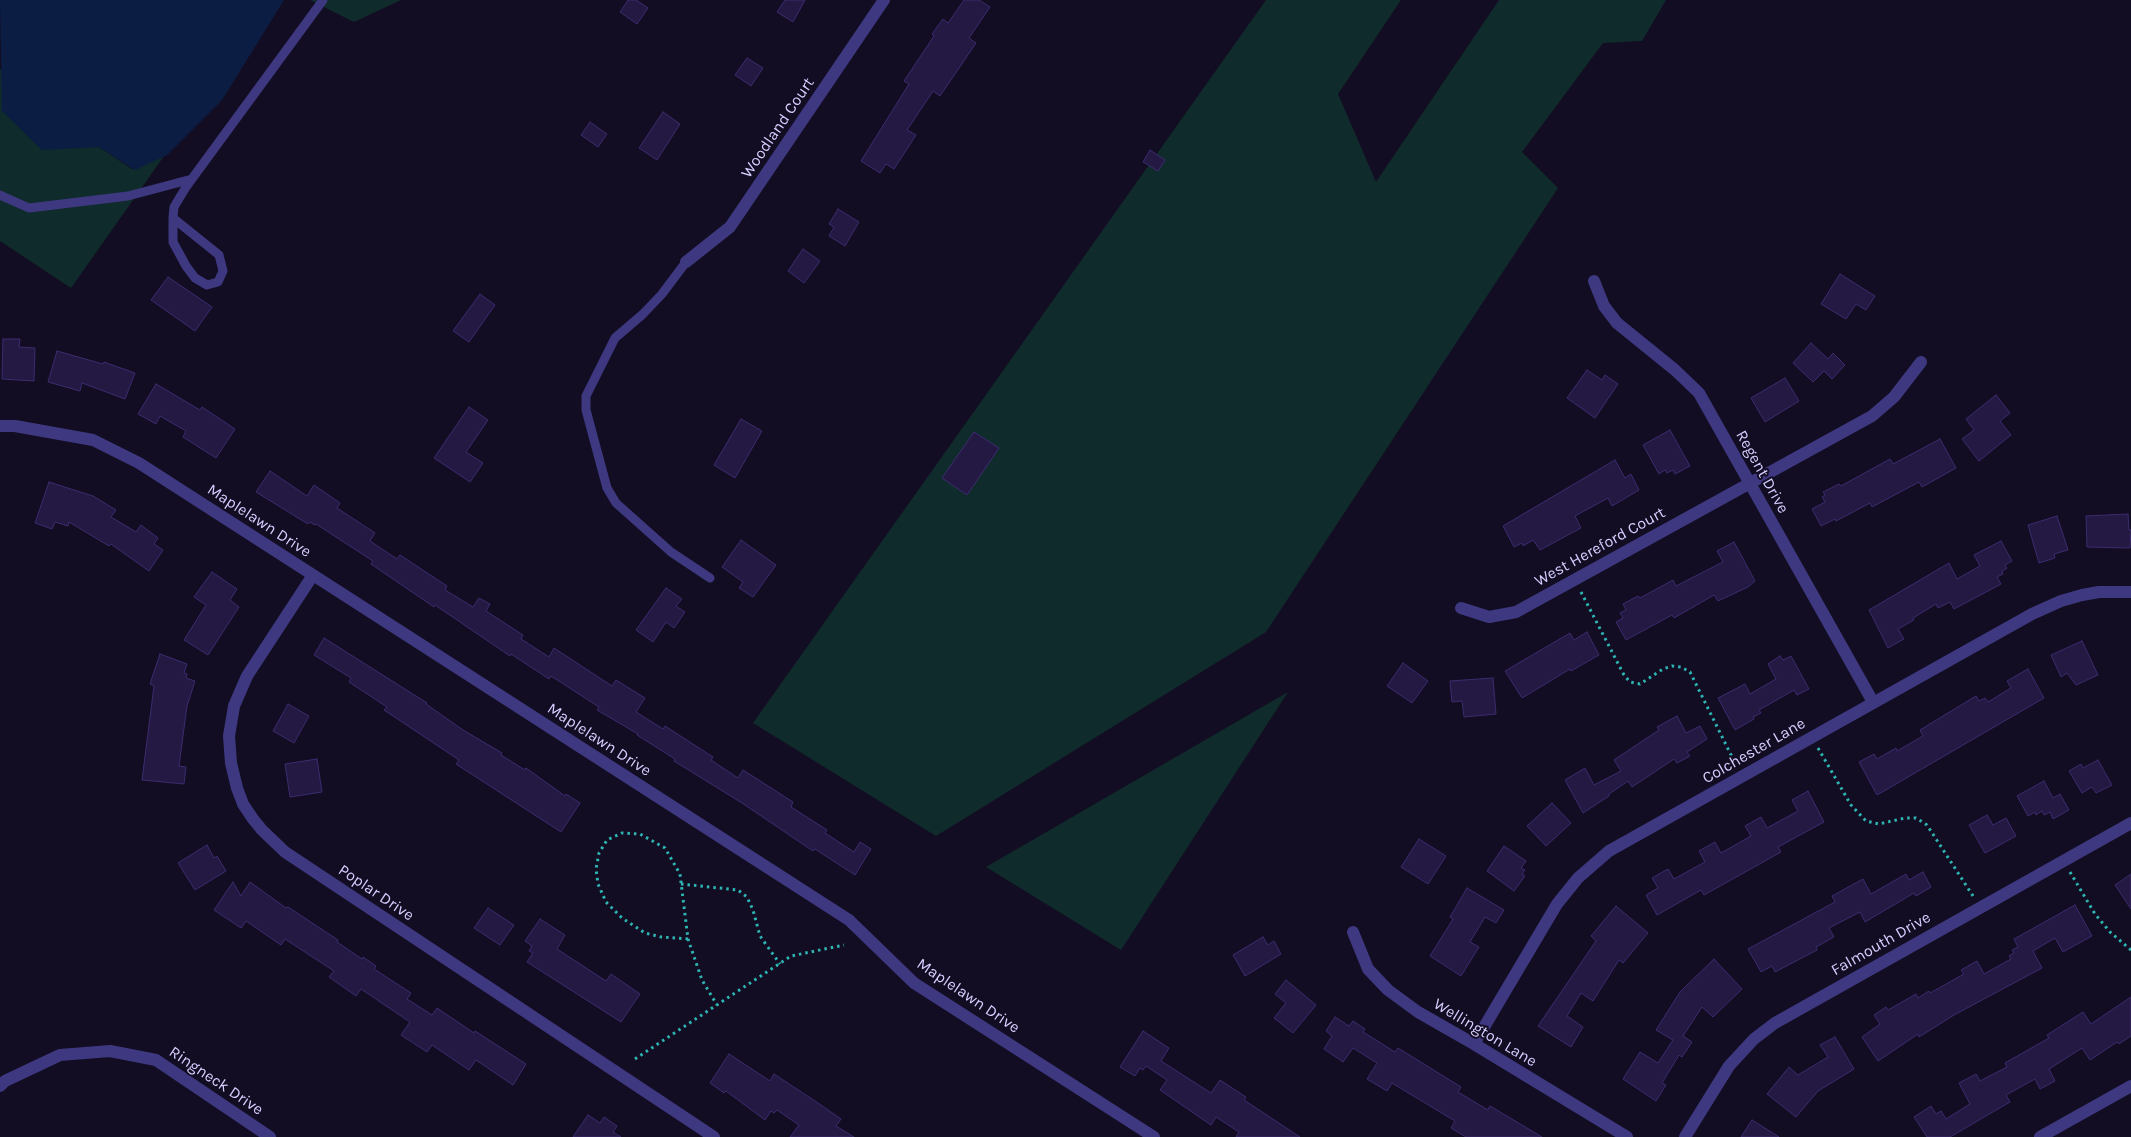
<!DOCTYPE html>
<html>
<head>
<meta charset="utf-8">
<style>
  body { margin:0 }
  canvas { display:block; background:#120d22 }
</style>
</head>
<body>
<canvas width="2131" height="1137"></canvas>
<script>
const ctx = document.querySelector('canvas').getContext('2d');
ctx.lineJoin = 'round';
function fillPath(path, color) {
  ctx.fillStyle = color;
  ctx.fill(path, 'evenodd');
}
function poly(rows) {
  const path = new Path2D();
  for (const r of rows) {
    path.moveTo(r[0], r[1]);
    for (let i = 2; i < r.length; i += 2) path.lineTo(r[i], r[i + 1]);
  }
  return path;
}
function stroke(path, color, width, dash) {
  ctx.strokeStyle = color;
  ctx.lineWidth = width;
  ctx.lineCap = dash ? 'butt' : 'round';
  ctx.setLineDash(dash || []);
  ctx.stroke(path);
}
function write(font, color, halo, rows, align = 'center') {
  ctx.font = font + ' Karla,sans-serif';
  ctx.lineWidth = 4;
  ctx.setLineDash([]);
  ctx.textBaseline = 'middle';
  ctx.strokeStyle = halo;
  ctx.fillStyle = color;
  for (const [text, x, y, turn = 0] of rows) {
    ctx.save();
    ctx.translate(x, y);
    ctx.rotate((+turn || 0) * Math.PI / 180);
    ctx.textAlign = isNaN(turn) ? turn : align;
    if (halo) ctx.strokeText(text, 0, 0);
    ctx.fillText(text, 0, 0);
    ctx.restore();
  }
}
const green = poly([
  [310,0,401,0,354,22],
  [1266,0,1401,0,1338,94,1376,182,1499,0,1666,0,1642,41,1603,43,1522,152,1558,188,1266,632,936,836,753,723],
  [0,69,99,147,132,169,164,156,71,288,0,241],
  [1288,692,1121,950,986,867]
]);
const water = poly([
  [0,0,284,0,222,100,167,155,135,170,99,147,42,150,2,111]
]);
const building = poly([
  [628,0,636,0,648,8,637,24,620,12,628,0],
  [785,0,805,0,793,22,777,12,785,0],
  [964,0,979,0,990,7,969,38,976,43,940,96,933,91,907,130,916,135,894,169,886,164,880,173,861,161,909,84,904,81,934,36,932,34,943,19,948,23,964,0],
  [747,58,763,68,751,86,735,75,747,58],
  [663,112,680,124,657,160,639,148,663,112],
  [590,122,607,134,598,147,581,135,590,122],
  [1150,150,1165,160,1158,171,1143,162,1150,150],
  [838,209,859,222,845,246,829,236,834,227,829,224,838,209],
  [803,249,820,261,804,283,788,271,803,249],
  [1840,274,1875,296,1866,310,1856,304,1846,319,1821,304,1840,274],
  [168,277,212,307,195,331,151,300,168,277],
  [480,294,495,305,469,342,453,331,480,294],
  [3,339,20,339,19,347,35,348,34,381,2,379,3,339],
  [1811,343,1828,359,1833,353,1845,365,1832,379,1824,371,1813,382,1793,363,1811,343],
  [57,351,103,364,104,362,135,373,125,399,82,383,80,391,48,382,57,351],
  [1587,370,1602,380,1605,375,1618,384,1595,418,1567,398,1587,370],
  [1785,378,1799,401,1765,422,1751,398,1785,378],
  [156,384,200,410,202,407,235,429,216,458,183,437,186,431,160,416,156,424,138,414,156,384],
  [1996,395,2010,413,2000,421,2011,435,1979,461,1962,439,1974,430,1966,419,1996,395],
  [469,407,488,420,466,452,483,463,470,482,434,458,469,407],
  [741,419,762,431,735,478,714,465,741,419],
  [1670,430,1690,466,1675,474,1673,470,1667,473,1665,470,1659,474,1643,445,1670,430],
  [974,432,999,448,967,495,942,478,974,432],
  [1940,439,1956,468,1922,487,1919,482,1872,507,1870,503,1836,521,1835,519,1821,526,1812,509,1825,502,1822,497,1825,495,1823,492,1839,484,1841,486,1890,459,1893,464,1940,439],
  [1615,460,1625,478,1631,474,1639,490,1612,506,1608,498,1575,516,1581,528,1540,550,1533,540,1523,546,1522,543,1514,547,1503,526,1615,460],
  [270,471,307,496,314,485,340,503,337,508,375,533,370,541,397,559,400,555,447,586,445,590,473,607,479,598,490,604,486,611,523,635,521,639,549,657,554,648,612,686,616,680,645,698,636,712,663,729,665,726,713,757,711,760,738,778,743,770,793,802,791,807,827,830,825,833,854,852,860,842,871,849,855,875,815,849,813,851,742,803,674,761,675,759,637,735,638,734,597,710,599,707,551,676,549,679,511,654,510,656,435,605,434,607,371,564,373,561,316,524,315,525,310,522,308,524,256,492,270,471],
  [49,482,93,496,116,510,111,517,136,532,141,525,158,538,154,544,163,550,149,571,111,544,109,546,69,522,68,526,55,522,52,529,35,523,49,482],
  [2128,514,2129,530,2131,530,2130,548,2087,547,2086,516,2128,514],
  [2057,516,2068,550,2054,554,2055,558,2039,563,2028,525,2057,516],
  [741,540,776,565,753,597,739,588,743,582,722,567,741,540],
  [2001,541,2012,561,2005,565,2007,568,2002,571,2003,574,1997,577,2001,584,1954,609,1950,602,1938,608,1936,604,1913,618,1914,620,1898,629,1904,639,1888,648,1869,610,1949,563,1957,579,1980,566,1974,555,2001,541],
  [1734,542,1755,581,1748,587,1718,601,1714,595,1674,618,1672,615,1626,640,1616,622,1623,618,1620,613,1626,610,1623,604,1638,596,1640,598,1673,580,1676,586,1723,562,1717,551,1734,542],
  [212,572,237,589,230,600,239,607,208,655,184,640,206,605,194,597,212,572],
  [666,588,682,599,676,606,685,612,674,628,666,622,653,642,636,630,666,588],
  [1587,632,1599,655,1571,671,1570,669,1522,698,1505,671,1570,633,1574,640,1587,632],
  [324,638,427,703,426,704,463,730,502,753,501,755,525,770,526,768,565,796,566,794,580,803,561,832,456,764,459,760,384,710,387,707,349,682,351,678,314,655,324,638],
  [2082,641,2098,675,2076,685,2067,673,2061,677,2051,655,2082,641],
  [160,654,187,664,184,673,187,674,186,678,195,681,187,706,179,766,186,767,184,784,142,780,154,686,150,684,160,654],
  [1780,656,1783,660,1791,656,1809,689,1797,695,1794,690,1759,710,1761,713,1753,717,1754,719,1735,730,1718,698,1745,684,1750,694,1776,679,1768,664,1780,656],
  [1403,663,1428,681,1412,703,1387,686,1403,663],
  [2028,669,2044,698,1877,795,1859,762,1874,754,1877,759,1896,748,1897,751,1923,736,1920,730,1976,696,1979,701,1985,698,1988,702,2011,688,2007,681,2028,669],
  [1493,678,1496,714,1464,717,1462,701,1452,702,1450,681,1493,678],
  [288,704,309,716,294,743,273,731,288,704],
  [1677,716,1686,733,1700,726,1707,739,1687,752,1690,756,1677,763,1674,759,1632,787,1628,781,1609,794,1609,796,1583,813,1565,780,1585,768,1594,785,1621,771,1614,760,1659,730,1657,727,1677,716],
  [317,759,322,792,290,797,285,764,317,759],
  [2098,760,2112,785,2096,793,2092,787,2082,793,2069,771,2081,764,2083,768,2098,760],
  [2044,781,2053,798,2060,794,2069,810,2053,819,2050,812,2044,815,2042,811,2036,815,2035,812,2028,816,2017,796,2044,781],
  [1808,791,1824,822,1778,847,1781,852,1704,895,1701,890,1657,915,1646,895,1658,888,1652,878,1668,869,1674,879,1705,862,1699,851,1715,842,1721,853,1751,836,1745,826,1761,817,1767,828,1798,811,1792,800,1808,791],
  [1552,803,1571,823,1546,846,1527,826,1552,803],
  [1987,815,1993,825,2006,818,2016,836,1985,853,1969,825,1987,815],
  [1419,839,1446,856,1428,884,1401,867,1419,839],
  [207,845,214,858,217,856,226,871,195,890,178,863,207,845],
  [1504,846,1526,861,1521,868,1525,870,1522,874,1525,876,1514,891,1487,871,1504,846],
  [1923,872,1931,887,1916,896,1914,893,1865,922,1860,912,1829,928,1834,937,1816,947,1817,950,1775,972,1772,966,1761,972,1748,949,1835,902,1832,896,1863,879,1871,894,1906,874,1909,880,1923,872],
  [2131,874,2131,909,2115,885,2131,874],
  [233,882,241,896,250,882,286,908,288,907,338,940,337,942,362,959,363,957,376,966,374,969,411,993,407,999,432,1015,437,1008,474,1033,475,1031,526,1064,513,1085,476,1060,469,1070,432,1045,427,1052,401,1035,410,1022,361,989,356,996,329,977,334,971,285,939,281,945,246,921,241,928,214,910,233,882],
  [1467,888,1504,910,1496,923,1485,917,1470,942,1479,947,1461,976,1430,956,1453,919,1450,917,1467,888],
  [2075,905,2092,936,2063,952,2055,938,2033,951,2042,968,1954,1015,1919,1037,1918,1034,1878,1061,1862,1037,1880,1024,1874,1015,1886,1007,1888,1010,1916,994,1918,998,1929,991,1930,993,1964,974,1961,970,1977,961,1984,974,2011,959,2009,956,2014,953,2012,950,2018,947,2014,939,2075,905],
  [1616,906,1648,933,1623,963,1619,960,1593,1001,1581,993,1567,1016,1583,1027,1571,1047,1538,1026,1596,941,1591,936,1616,906],
  [488,908,514,925,500,945,474,928,488,908],
  [540,919,565,935,557,949,606,981,611,974,640,994,621,1022,527,962,533,953,529,951,532,946,525,941,540,919],
  [1263,937,1268,945,1274,941,1281,954,1245,976,1233,955,1263,937],
  [1714,959,1742,989,1713,1017,1702,1007,1683,1036,1692,1042,1682,1057,1679,1055,1662,1083,1666,1085,1656,1101,1623,1079,1640,1052,1658,1063,1673,1040,1656,1030,1680,992,1714,959],
  [1286,980,1316,1005,1293,1033,1274,1018,1286,1003,1275,994,1286,980],
  [2131,997,2131,1036,2119,1044,2117,1042,2090,1060,2082,1048,2049,1069,2055,1081,2040,1089,2035,1079,2006,1095,2010,1102,1950,1137,1927,1137,1914,1117,1931,1106,1936,1114,1941,1111,1946,1119,1970,1104,1959,1083,1976,1074,1980,1081,2007,1067,2005,1063,2049,1038,2047,1035,2083,1012,2091,1024,2131,997],
  [1335,1017,1349,1026,1353,1021,1365,1029,1363,1032,1395,1052,1398,1048,1461,1087,1458,1092,1488,1110,1490,1106,1542,1137,1466,1137,1451,1128,1455,1121,1392,1083,1387,1091,1367,1079,1377,1063,1353,1048,1343,1062,1324,1049,1332,1036,1326,1031,1335,1017],
  [1143,1031,1169,1048,1161,1061,1211,1093,1220,1080,1246,1097,1244,1100,1300,1137,1236,1137,1239,1132,1216,1117,1211,1125,1160,1090,1167,1080,1146,1066,1143,1070,1140,1068,1135,1076,1120,1067,1143,1031],
  [1835,1037,1854,1069,1818,1091,1796,1117,1767,1094,1789,1067,1798,1075,1828,1057,1820,1045,1835,1037],
  [729,1054,770,1081,774,1074,815,1101,841,1119,836,1126,854,1137,790,1137,799,1125,777,1110,774,1113,771,1111,765,1120,726,1091,724,1093,710,1083,729,1054],
  [588,1115,600,1123,604,1117,617,1126,613,1132,621,1137,573,1137,588,1115],
  [1752,1120,1779,1137,1741,1137,1752,1120]
]);
const path = poly([
  [1581,592,1624,675,1630,682,1640,684,1663,669,1672,666,1681,667,1690,672,1736,765],
  [1818,748,1851,805,1866,821,1879,824,1905,818,1916,818,1927,825,1973,896],
  [2070,872,2095,914,2110,932,2131,950],
  [681,884,738,890,747,897,753,910,760,936,780,964],
  [688,939,661,937,645,933,622,918,606,902,598,884,596,869,599,853,607,840,622,833,640,834,665,848,680,874,688,939,702,980,717,1005],
  [635,1059,791,956,844,945]
]);
const service = poly([
  [0,195,29,208,128,196,192,179],
  [173,218,219,255,223,271,218,282,207,285,195,278,186,266,173,242,173,218,174,207,186,187,323,0],
  [686,262,662,294,643,314,615,338,586,396,586,410,607,488,616,503,671,552,710,578]
]);
const minor = poly([
  [686,262,730,227,884,0],
  [1594,281,1604,306,1617,323,1675,370,1699,393,1873,702],
  [0,426,15,426,93,440,139,463,849,920,914,983,1154,1137],
  [313,575,247,676,234,706,229,736,231,763,237,788,243,804,253,819,262,830,285,852,714,1137],
  [1461,608,1489,617,1516,612,1872,416,1894,397,1921,362],
  [1353,932,1368,969,1388,990,1418,1012,1474,1044,1627,1137],
  [1474,1044,1557,904,1578,878,1609,851,2032,614,2061,601,2082,595,2099,592,2131,592],
  [0,1086,5,1081,60,1055,110,1051,156,1060,270,1137],
  [1685,1137,1729,1066,1754,1039,1775,1023,2131,823],
  [2040,1137,2131,1086]
]);
const streetNames = [
  ["Woodland Court",778,128,-56],
  ["Regent Drive",1762,472,61],
  ["Maplelawn Drive",259,521,33],
  ["West Hereford Court",1600,547,-29],
  ["Maplelawn Drive",599,740,33],
  ["Colchester Lane",1754,751,-30],
  ["Poplar Drive",376,893,34],
  ["Falmouth Drive",1881,944,-30],
  ["Maplelawn Drive",968,996,34],
  ["Wellington Lane",1485,1033,31],
  ["Ringneck Drive",216,1081,34]
];
fillPath(green, '#102b2c');
fillPath(water, '#0b1d43');
fillPath(building, '#241943');
stroke(building, '#3c2b6f', 1);
stroke(path, '#2db4b3', 3, [2.5, 4]);
stroke(service, '#3e3881', 9);
stroke(minor, '#3e3881', 12);
write('16px', '#d6ceff', '#120d22', streetNames);
</script>
</body>
</html>
